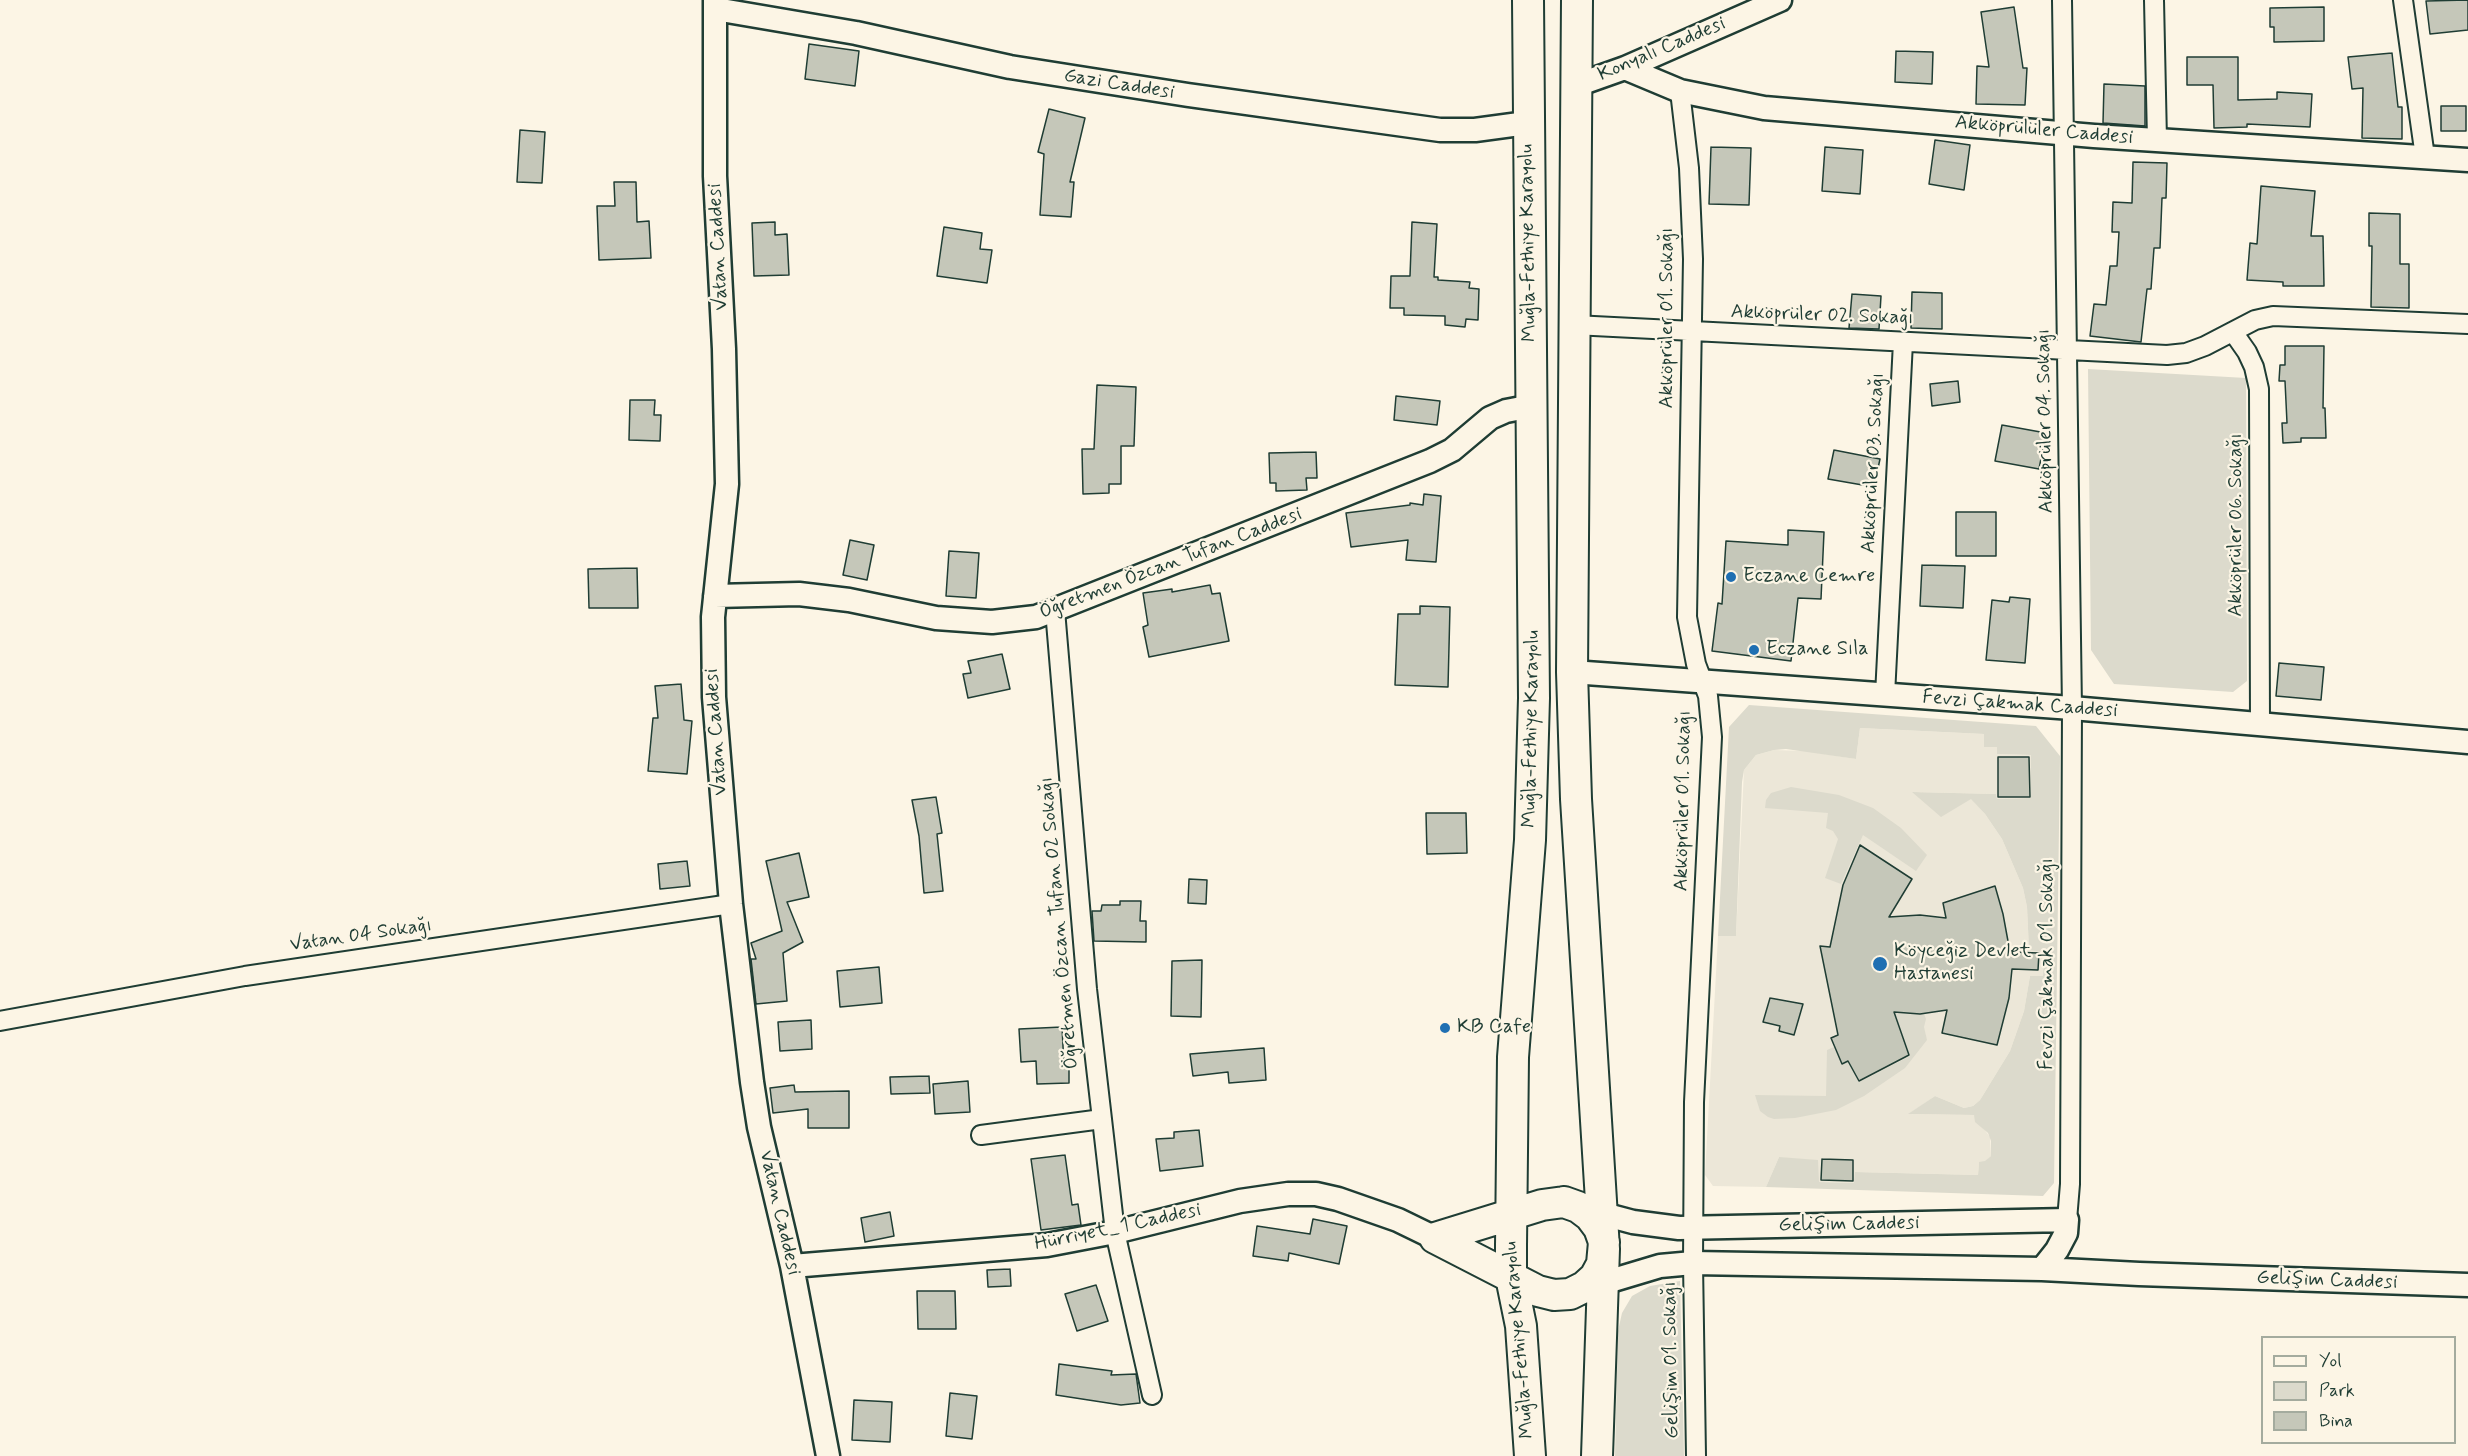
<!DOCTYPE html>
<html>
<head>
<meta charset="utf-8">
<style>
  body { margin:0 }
  #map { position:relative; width:2468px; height:1456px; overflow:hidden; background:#fcf5e5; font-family:Mynerve,sans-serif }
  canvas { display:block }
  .legend { position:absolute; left:2261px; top:1336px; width:195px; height:108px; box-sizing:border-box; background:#fcf5e5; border:2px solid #a4ab9e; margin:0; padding:8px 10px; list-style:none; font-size:18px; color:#1f3d34 }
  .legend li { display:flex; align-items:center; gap:12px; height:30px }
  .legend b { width:30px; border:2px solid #a4ab9e }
</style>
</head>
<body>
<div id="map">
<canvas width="2468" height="1456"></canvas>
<ul class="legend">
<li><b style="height:8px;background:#fcf5e5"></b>Yol</li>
<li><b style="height:16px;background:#dcdacc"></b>Park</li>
<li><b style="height:16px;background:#c5c7b9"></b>Bina</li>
</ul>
</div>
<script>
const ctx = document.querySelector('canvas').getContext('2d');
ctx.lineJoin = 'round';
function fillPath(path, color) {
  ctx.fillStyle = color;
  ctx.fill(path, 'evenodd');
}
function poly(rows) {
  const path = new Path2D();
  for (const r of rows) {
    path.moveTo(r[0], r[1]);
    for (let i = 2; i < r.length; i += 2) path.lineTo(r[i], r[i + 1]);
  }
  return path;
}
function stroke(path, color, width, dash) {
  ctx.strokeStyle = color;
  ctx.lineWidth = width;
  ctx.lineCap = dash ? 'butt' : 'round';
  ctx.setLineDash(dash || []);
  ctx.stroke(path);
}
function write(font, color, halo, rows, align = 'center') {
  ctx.font = font + ' Mynerve,sans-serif';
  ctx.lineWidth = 4.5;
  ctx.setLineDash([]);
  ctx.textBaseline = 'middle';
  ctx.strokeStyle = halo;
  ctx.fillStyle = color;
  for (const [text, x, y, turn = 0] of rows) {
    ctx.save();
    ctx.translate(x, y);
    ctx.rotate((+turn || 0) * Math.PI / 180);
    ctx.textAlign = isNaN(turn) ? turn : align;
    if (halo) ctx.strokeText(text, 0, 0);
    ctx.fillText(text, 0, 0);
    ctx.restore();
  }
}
const built = poly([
  [1860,728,1984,734,1997,747,1997,754,2031,755,2031,798,1997,799,1996,794,1912,792,1972,799,1985,814,2002,839,2023,888,2027,907,2029,949,2044,951,2043,976,2030,976,2024,1011,2010,1051,1980,1100,1973,1106,1964,1108,1935,1096,1909,1114,1974,1115,1990,1137,1991,1156,1985,1162,1979,1162,1978,1175,1855,1172,1855,1183,1819,1182,1779,1157,1766,1187,1713,1186,1705,1175,1718,936,1736,936,1744,770,1756,755,1774,750,1805,751,1856,759]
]);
const green = poly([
  [2088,369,2246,378,2247,681,2233,692,2114,684,2091,650],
  [1749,705,2036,726,2060,756,2054,1183,2043,1196,1766,1187,1779,1157,1818,1160,1819,1182,1854,1183,1855,1172,1978,1175,1979,1162,1985,1161,1991,1156,1991,1141,1988,1133,1975,1122,1974,1115,1908,1114,1935,1096,1964,1108,1973,1106,1980,1100,2010,1051,2024,1011,2030,976,2043,976,2044,952,2029,950,2027,907,2023,888,2002,839,1985,814,1971,799,1941,817,1912,792,1996,794,1997,799,2031,798,2031,755,1997,754,1997,747,1984,747,1984,734,1860,728,1856,759,1786,749,1774,750,1756,755,1744,770,1742,782,1736,936,1718,936,1729,727],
  [1791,787,1839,795,1873,808,1901,828,1927,855,1916,871,1863,835,1841,884,1825,878,1838,839,1833,831,1826,828,1828,813,1765,808,1766,800,1771,793],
  [1893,1008,1905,1009,1913,1014,1924,1014,1926,1019,1924,1027,1927,1040,1905,1068,1864,1096,1836,1110,1795,1118,1774,1119,1768,1117,1760,1111,1755,1095,1826,1096,1827,1050,1834,1047,1842,1065,1848,1062,1859,1082,1910,1056],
  [1680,1281,1684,1456,1615,1456,1618,1331,1622,1313,1632,1296,1650,1286]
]);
const building = poly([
  [2468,0,2468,30,2430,34,2426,1,2468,0],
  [2014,7,2023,68,2027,68,2025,105,1976,104,1977,66,1989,67,1981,12,2014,7],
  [2324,7,2324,41,2274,42,2274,27,2270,27,2270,8,2324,7],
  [809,44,859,51,855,86,805,79,809,44],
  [1896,51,1933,52,1932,84,1895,82,1896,51],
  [2392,53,2398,107,2402,107,2402,139,2362,138,2363,88,2352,89,2348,57,2392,53],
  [2187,57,2238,57,2238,100,2277,99,2277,92,2312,94,2310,127,2247,124,2247,127,2214,128,2213,85,2187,85,2187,57],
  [2104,84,2145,86,2145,126,2103,123,2104,84],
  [2441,106,2466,106,2466,131,2441,131,2441,106],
  [1049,109,1085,118,1070,182,1074,182,1071,217,1040,215,1044,154,1038,152,1049,109],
  [520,130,545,132,542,183,517,182,520,130],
  [1935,140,1970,145,1964,190,1929,184,1935,140],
  [1711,147,1751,148,1749,205,1709,204,1711,147],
  [1825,147,1863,150,1860,194,1822,191,1825,147],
  [2133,162,2167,163,2166,198,2162,198,2160,248,2154,248,2151,289,2147,289,2141,342,2090,336,2094,304,2106,305,2110,266,2117,266,2119,232,2112,232,2113,202,2132,203,2133,162],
  [614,182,636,182,637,222,649,221,651,258,599,260,597,206,615,206,614,182],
  [2261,186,2315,191,2311,236,2323,236,2324,286,2283,286,2283,282,2247,280,2250,243,2257,244,2261,186],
  [2369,213,2400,214,2400,264,2409,264,2409,308,2371,307,2372,246,2369,246,2369,213],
  [775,222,775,235,787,234,789,275,754,276,752,223,775,222],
  [1412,222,1437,224,1434,277,1438,277,1438,280,1470,282,1469,288,1479,289,1478,320,1466,319,1465,327,1445,325,1445,316,1404,315,1404,308,1390,308,1391,276,1410,276,1412,222],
  [944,227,982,233,980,249,992,250,987,283,937,276,944,227],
  [1912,292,1942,293,1942,329,1911,328,1912,292],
  [1852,294,1881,296,1879,329,1849,328,1852,294],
  [2285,346,2324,346,2323,408,2325,408,2326,438,2301,438,2301,442,2283,443,2282,423,2287,423,2285,381,2279,381,2280,365,2285,365,2285,346],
  [1958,381,1960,402,1932,406,1930,384,1958,381],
  [1097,385,1136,387,1134,446,1121,446,1121,484,1109,484,1109,493,1083,494,1082,449,1094,449,1097,385],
  [1396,396,1440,401,1437,425,1394,420,1396,396],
  [630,400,655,400,654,415,661,415,660,441,629,440,630,400],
  [2002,425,2046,433,2039,469,1995,461,2002,425],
  [1834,450,1880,459,1874,487,1828,479,1834,450],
  [1316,452,1317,478,1306,478,1307,490,1276,491,1276,483,1270,483,1269,453,1316,452],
  [1424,494,1441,496,1436,562,1406,560,1408,540,1351,547,1346,513,1410,505,1410,503,1423,505,1424,494],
  [1956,512,1996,512,1996,556,1956,556,1956,512],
  [1788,530,1824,532,1821,599,1798,598,1791,661,1712,651,1718,603,1722,604,1726,541,1788,545,1788,530],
  [850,540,874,545,867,580,843,575,850,540],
  [949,551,979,553,976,598,946,596,949,551],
  [1922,565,1965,566,1963,608,1920,606,1922,565],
  [637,568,638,608,589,608,588,569,637,568],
  [1210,585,1212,594,1220,593,1229,641,1149,657,1143,627,1148,625,1143,593,1172,589,1172,592,1210,585],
  [2010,597,2030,599,2025,663,1986,660,1992,600,2009,602,2010,597],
  [1420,606,1450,607,1448,687,1395,685,1398,614,1420,614,1420,606],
  [1002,654,1010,689,968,698,963,674,971,673,968,661,1002,654],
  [2279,663,2324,667,2321,700,2276,696,2279,663],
  [681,684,684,720,692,721,687,774,648,771,653,718,658,718,655,686,681,684],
  [1998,757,2029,757,2030,797,1998,797,1998,757],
  [936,797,942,833,937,834,943,891,924,893,919,836,912,800,936,797],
  [1426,813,1466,813,1467,853,1427,854,1426,813],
  [1860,845,1912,879,1889,917,1920,915,1946,918,1943,903,1995,886,2003,914,2010,952,2039,953,2038,970,2012,969,2009,998,1997,1045,1942,1033,1947,1010,1920,1014,1894,1012,1909,1055,1859,1081,1848,1061,1842,1064,1831,1038,1838,1035,1820,946,1830,947,1843,885,1860,845],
  [799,853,809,897,787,902,803,942,783,953,787,1001,756,1004,751,959,756,959,751,943,782,931,766,861,799,853],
  [687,861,690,886,660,889,658,864,687,861],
  [1189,879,1207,880,1206,904,1188,903,1189,879],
  [1120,901,1141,901,1140,921,1146,921,1146,942,1094,941,1092,911,1101,911,1102,905,1120,905,1120,901],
  [1202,960,1201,1017,1171,1016,1172,961,1202,960],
  [879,967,882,1003,840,1007,837,971,879,967],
  [1770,998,1803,1004,1794,1035,1779,1031,1780,1026,1763,1022,1770,998],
  [811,1020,812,1049,780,1051,778,1022,811,1020],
  [1062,1027,1064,1065,1069,1065,1069,1083,1037,1084,1036,1061,1021,1062,1019,1029,1062,1027],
  [1264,1048,1266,1080,1229,1083,1228,1072,1193,1076,1190,1054,1264,1048],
  [929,1076,930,1093,891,1094,890,1077,929,1076],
  [968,1081,970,1112,935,1114,933,1084,968,1081],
  [794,1085,795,1092,849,1091,849,1128,808,1128,808,1109,773,1113,770,1088,794,1085],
  [1199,1130,1203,1166,1160,1171,1156,1139,1174,1138,1174,1132,1199,1130],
  [1065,1155,1072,1205,1078,1204,1081,1225,1041,1230,1031,1159,1065,1155],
  [1822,1159,1853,1160,1853,1181,1821,1180,1822,1159],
  [890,1212,894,1236,865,1242,861,1218,890,1212],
  [1313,1219,1347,1226,1339,1264,1289,1253,1288,1261,1253,1256,1257,1226,1310,1234,1313,1219],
  [1010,1269,1011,1286,988,1287,987,1270,1010,1269],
  [1096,1285,1108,1321,1077,1331,1065,1294,1096,1285],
  [917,1291,955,1291,956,1329,918,1329,917,1291],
  [1059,1364,1112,1371,1111,1375,1136,1374,1140,1403,1121,1405,1056,1395,1059,1364],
  [950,1393,977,1396,972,1439,946,1436,950,1393],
  [854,1400,892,1402,890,1442,852,1440,854,1400]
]);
const minor = poly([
  [2062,0,2072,708,2070,1184,2067,1220],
  [2154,0,2157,140],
  [2403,0,2425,157],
  [1680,91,1689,168,1693,259,1687,617,1696,664,1708,696,1712,737,1694,1102,1693,1263,1696,1456],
  [1574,325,2167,355,2186,353,2205,346,2255,320,2273,316,2468,324],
  [2233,332,2247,352,2254,367,2259,389,2260,724],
  [1055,610,1087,989,1115,1232,1152,1395],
  [1885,695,1903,342],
  [0,1021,245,976,731,904],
  [981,1135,1102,1119]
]);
const tertiary = poly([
  [715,0,715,176,724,349,727,484,713,617,714,697,731,904,752,1082,759,1127,792,1266,828,1456],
  [715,9,856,33,1010,67,1188,95,1440,130,1475,130,1527,123],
  [1625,68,1680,91,1764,108,2094,136,2468,160],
  [1577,85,1625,68,1780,0],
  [715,596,799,594,849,600,936,618,992,622,1036,617,1430,461,1452,450,1490,418,1506,411,1532,406],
  [1572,672,2072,708,2468,742],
  [1588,1210,1633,1222,1679,1228,2067,1220,2066,1233,2057,1250,2042,1269,1693,1263,1660,1266,1590,1287],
  [792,1266,1047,1245,1115,1232,1240,1201,1288,1194,1316,1194,1338,1199,1398,1220,1435,1238],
  [2042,1269,2139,1274,2468,1285]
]);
const trunk = poly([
  [1528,0,1534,698,1530,840,1513,1057,1511,1246,1511,1277,1521,1326,1530,1456],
  [1577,0,1572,672,1576,799,1604,1249,1597,1456],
  [1564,1202,1578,1207,1590,1216,1599,1228,1604,1242,1602,1264,1595,1277,1584,1287,1570,1294,1554,1295,1538,1291,1435,1238,1542,1205,1564,1202]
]);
const markers = [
  [1731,577,6,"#1f6fb2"],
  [1754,650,6,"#1f6fb2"],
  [1880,964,8,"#1f6fb2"],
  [1445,1028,6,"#1f6fb2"]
];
const streetNames = [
  ["Konyalı Caddesi",1662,50,-23],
  ["Gazi Caddesi",1119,85,9],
  ["Akköprülüler Caddesi",2044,131,5],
  ["Muğla-Fethiye Karayolu",1529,243,-91],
  ["Vatan Caddesi",719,247,-93],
  ["Akköprüler 02. Sokağı",1822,316,2],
  ["Akköprüler 01. Sokağı",1668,318,-90],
  ["Akköprüler 04. Sokağı",2046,421,-91],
  ["Akköprüler 03. Sokağı",1874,463,-87],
  ["Akköprüler 06. Sokağı",2237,525,-90],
  ["Öğretmen Özcan Tufan Caddesi",1171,564,-21],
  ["Fevzi Çakmak Caddesi",2020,705,4],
  ["Muğla-Fethiye Karayolu",1532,729,-89],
  ["Vatan Caddesi",717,732,-94],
  ["Akköprüler 01. Sokağı",1684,801,-89],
  ["Öğretmen Özcan Tufan 02 Sokağı",1060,923,-95],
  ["Vatan 04 Sokağı",361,936,-8],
  ["Fevzi Çakmak 01. Sokağı",2048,964,-90],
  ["Vatan Caddesi",779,1213,77],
  ["Gelişim Caddesi",1849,1225,-1],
  ["Hürriyet_1 Caddesi",1118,1228,-12],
  ["Gelişim Caddesi",2327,1281,2],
  ["Muğla-Fethiye Karayolu",1520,1340,-95],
  ["Gelişim 01. Sokağı",1672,1360,-91]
];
const poiNames = [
  ["Eczane Cemre",1743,577],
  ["Eczane Sıla",1766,650],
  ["Köyceğiz Devlet",1894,952],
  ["Hastanesi",1894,975],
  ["KB Cafe",1457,1028]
];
fillPath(built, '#ece7d8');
fillPath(green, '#dcdacc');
fillPath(building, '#c5c7b9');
stroke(building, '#1f3d34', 1.5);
stroke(minor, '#1f3d34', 22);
stroke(tertiary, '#1f3d34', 27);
stroke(trunk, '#1f3d34', 34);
stroke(minor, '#fcf5e5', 18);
stroke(tertiary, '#fcf5e5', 22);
stroke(trunk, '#fcf5e5', 30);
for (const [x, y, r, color] of markers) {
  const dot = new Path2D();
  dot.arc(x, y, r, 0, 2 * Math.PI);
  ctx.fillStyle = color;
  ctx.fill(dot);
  stroke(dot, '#fcf5e5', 2);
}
write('20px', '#1f3d34', '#fcf5e5', streetNames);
write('20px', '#1f3d34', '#fcf5e5', poiNames, 'left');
</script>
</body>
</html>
